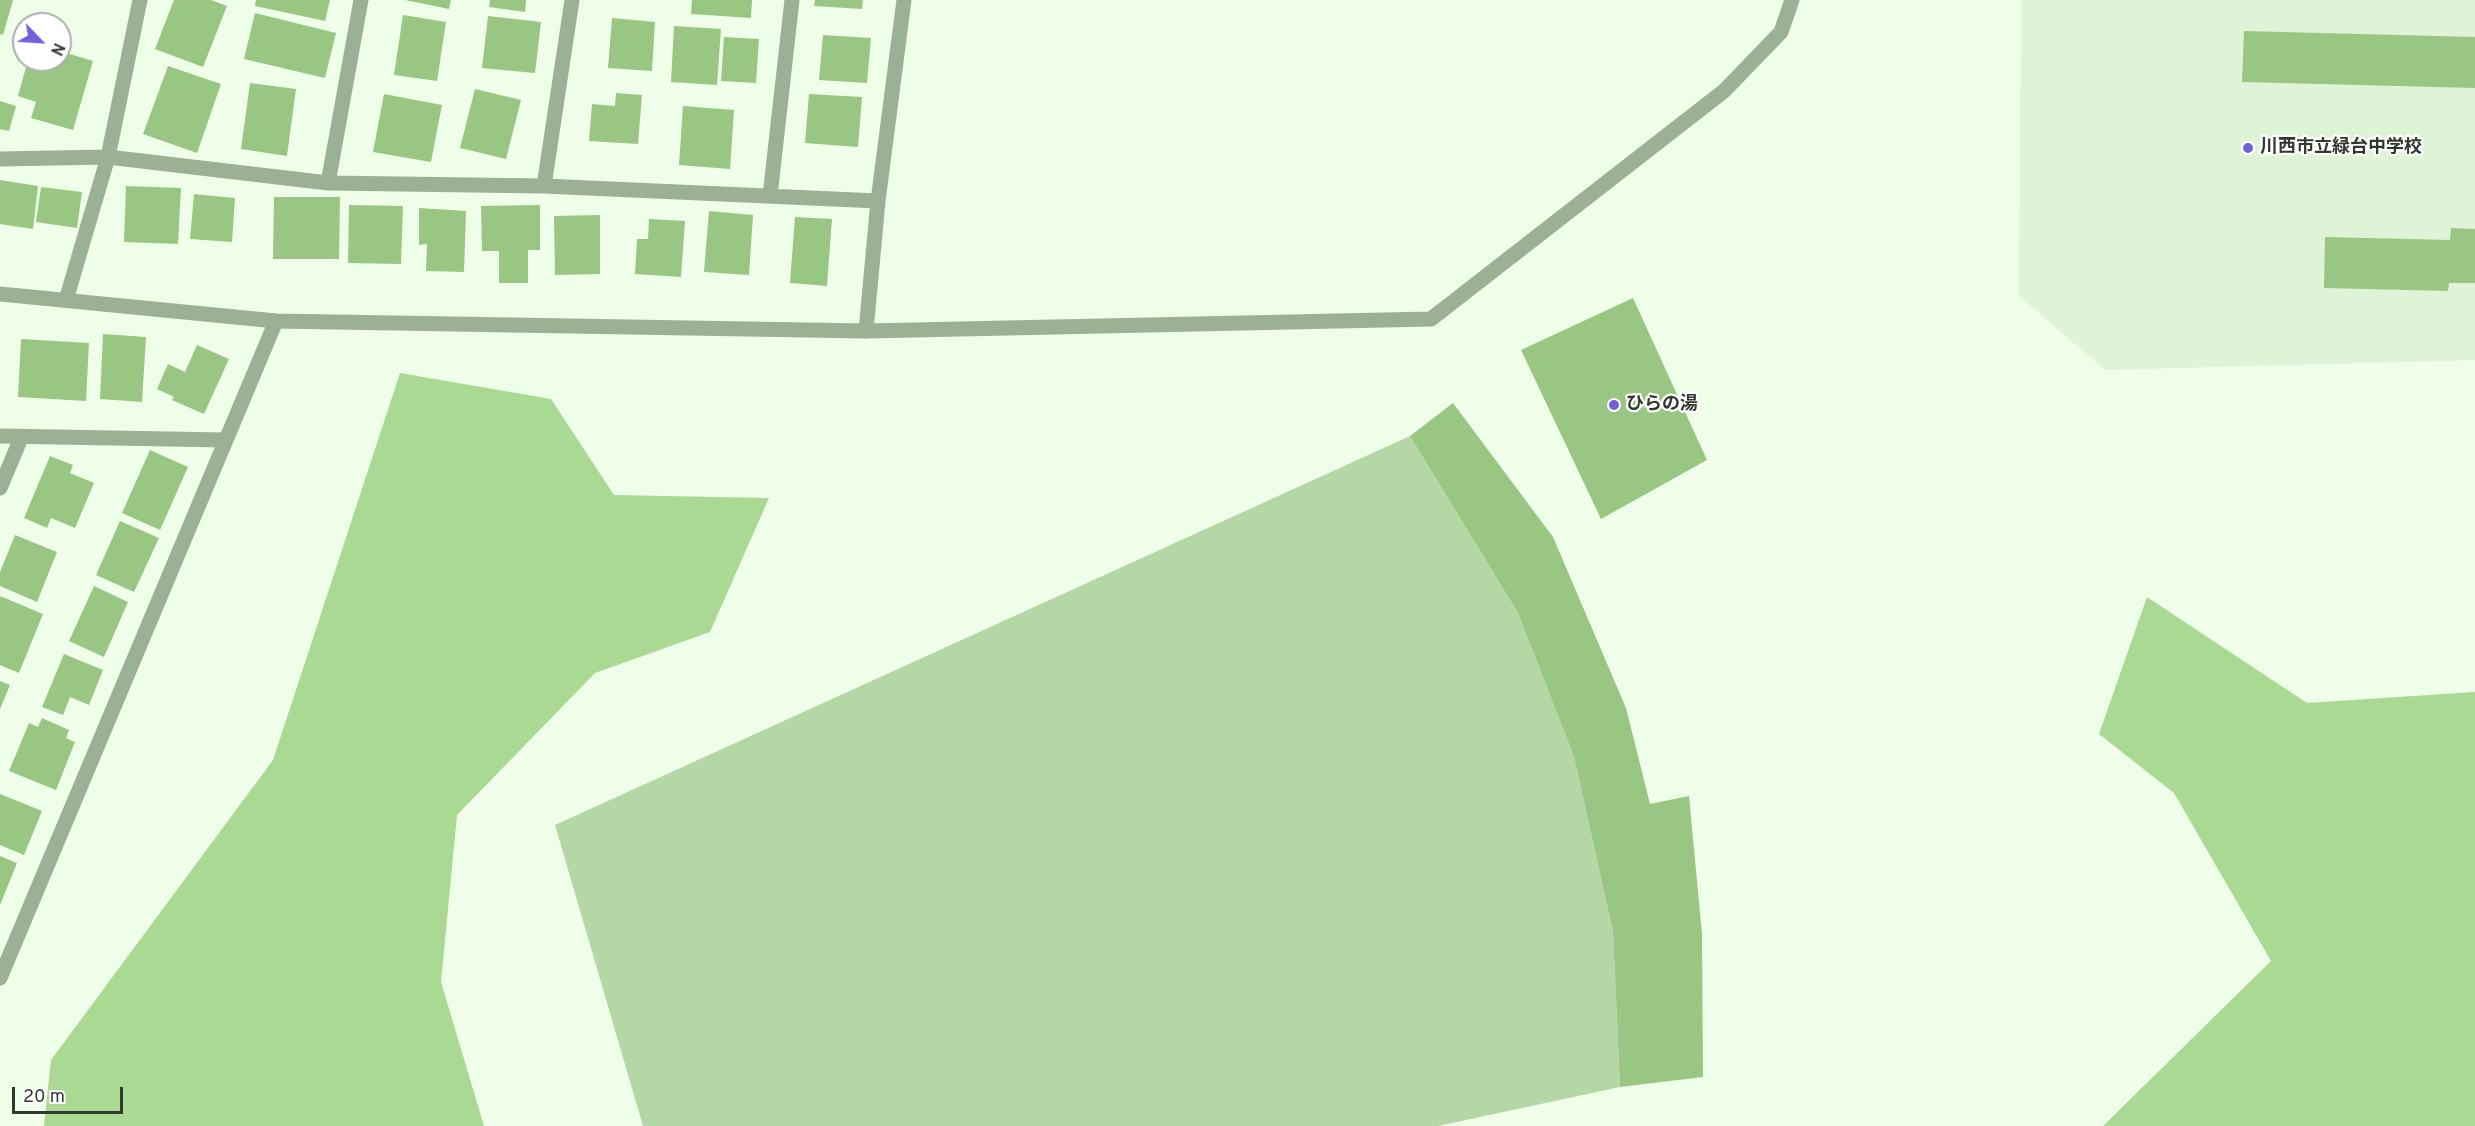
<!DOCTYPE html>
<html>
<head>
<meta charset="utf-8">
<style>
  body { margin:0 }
  #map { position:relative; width:2475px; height:1126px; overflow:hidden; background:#eefee8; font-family:Overpass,sans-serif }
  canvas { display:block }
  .north { position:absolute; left:12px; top:12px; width:60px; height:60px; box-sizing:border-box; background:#fff; border:2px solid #adafac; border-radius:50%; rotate:115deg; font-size:16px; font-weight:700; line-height:24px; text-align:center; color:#323830 }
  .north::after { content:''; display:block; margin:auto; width:21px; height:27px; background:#7260db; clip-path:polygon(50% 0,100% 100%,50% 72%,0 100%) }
  .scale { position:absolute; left:12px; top:1087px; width:111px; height:27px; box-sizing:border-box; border:3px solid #323830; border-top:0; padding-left:8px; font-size:18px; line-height:21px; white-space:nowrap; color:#323830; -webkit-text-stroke:4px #fff; paint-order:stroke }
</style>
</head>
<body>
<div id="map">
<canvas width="2475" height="1126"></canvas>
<div class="north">N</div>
<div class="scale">20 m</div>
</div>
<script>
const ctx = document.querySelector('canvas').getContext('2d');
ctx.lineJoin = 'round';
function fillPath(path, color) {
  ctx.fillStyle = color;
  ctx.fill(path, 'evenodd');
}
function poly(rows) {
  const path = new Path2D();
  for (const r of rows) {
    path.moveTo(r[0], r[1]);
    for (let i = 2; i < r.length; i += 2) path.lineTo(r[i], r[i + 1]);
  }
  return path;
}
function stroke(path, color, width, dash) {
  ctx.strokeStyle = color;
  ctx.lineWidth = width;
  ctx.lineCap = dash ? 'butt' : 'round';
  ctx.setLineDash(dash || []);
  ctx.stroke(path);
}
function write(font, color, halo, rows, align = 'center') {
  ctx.font = font + ' Overpass,"Noto Sans JP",sans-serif';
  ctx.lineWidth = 4.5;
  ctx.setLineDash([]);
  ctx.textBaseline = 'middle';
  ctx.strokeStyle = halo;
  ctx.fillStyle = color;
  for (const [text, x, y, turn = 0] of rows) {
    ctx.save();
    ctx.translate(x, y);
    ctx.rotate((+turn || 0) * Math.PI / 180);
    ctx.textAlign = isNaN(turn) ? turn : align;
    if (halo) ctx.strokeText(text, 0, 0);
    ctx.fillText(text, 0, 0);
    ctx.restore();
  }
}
const built = poly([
  [2021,0,2475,0,2475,360,2105,370,2019,296]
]);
const green = poly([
  [1410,436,1518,613,1574,757,1613,932,1620,1087,1438,1126,643,1126,555,825]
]);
const forest = poly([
  [400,373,551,399,614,495,769,498,710,632,595,673,457,815,441,982,484,1126,44,1126,51,1060,273,760],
  [2147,597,2307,703,2475,692,2475,1126,2103,1126,2271,961,2174,793,2099,734]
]);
const building = poly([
  [0,0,13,0,3,35,0,34],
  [174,0,211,0,227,6,203,67,155,49],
  [256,0,330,0,325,21,255,6],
  [405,0,451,0,449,9],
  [490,0,526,0,525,12,489,7],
  [692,0,752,0,751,18,691,14],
  [815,0,863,0,862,9,814,6],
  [255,13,336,33,325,78,244,59],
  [403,15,446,22,437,81,394,75],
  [488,16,541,22,535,73,482,68],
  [612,18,655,22,652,71,608,68],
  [674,26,721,29,717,85,671,82],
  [2244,31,2475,37,2475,88,2242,82],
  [823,35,871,38,867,83,819,80],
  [724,37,759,39,756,83,721,81],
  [60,51,93,61,73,130,31,118,36,102,18,96,28,60,60,60],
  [168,66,221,84,197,153,143,134],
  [250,83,296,89,287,156,241,149],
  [475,89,521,100,506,159,460,148],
  [616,93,642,95,638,144,589,141,592,104,615,106],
  [384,94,442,105,431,162,373,152],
  [809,94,862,97,858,147,805,143],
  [0,101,16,106,9,131,0,129],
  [683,106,734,110,730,169,679,165],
  [0,180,38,186,33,229,0,224],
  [126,186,181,188,178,244,124,242],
  [41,187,82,192,77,228,36,222],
  [194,194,235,198,232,242,190,239],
  [274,197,340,197,339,259,273,259],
  [349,205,403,206,401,264,348,263],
  [540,205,540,250,528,250,528,283,499,283,499,251,482,251,481,206],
  [419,208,466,211,464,272,426,271,427,244,419,245],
  [709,211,753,215,749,275,704,272],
  [600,215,600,274,555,275,554,216],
  [795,217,832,219,827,286,790,283],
  [649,219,685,221,681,277,635,274,637,239,648,239],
  [2451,228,2475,229,2475,283,2449,283,2448,291,2324,288,2325,237,2450,240],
  [1633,298,1707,460,1601,519,1521,350],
  [103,334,146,337,142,402,100,399],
  [21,339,89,343,86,401,18,397],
  [197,345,229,359,204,414,172,400,174,397,157,389,168,364,185,372],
  [1453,403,1553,537,1626,708,1650,804,1689,796,1702,934,1703,1077,1620,1087,1613,932,1574,757,1518,613,1410,436],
  [150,450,188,467,160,530,122,513],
  [50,456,73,465,70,473,94,483,75,528,51,518,47,528,24,518],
  [120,521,159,538,134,592,96,575],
  [15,535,57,552,37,602,0,586,0,572],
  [94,586,128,602,104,657,69,641],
  [0,596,43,614,19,673,0,665],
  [64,654,103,670,89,705,70,697,63,715,42,707],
  [0,681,10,685,0,709],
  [42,718,69,730,66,738,75,742,56,790,9,771,29,723,38,727],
  [0,794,42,811,24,855,0,845],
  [0,856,17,863,0,905]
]);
const minor = poly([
  [0,159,108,157,328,183,544,186,878,201],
  [328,183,361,0],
  [544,186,572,0],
  [770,196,792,0],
  [66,300,108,157,140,0],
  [866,331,878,201,904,0],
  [0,436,225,440],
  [0,488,21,438],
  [0,978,276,321]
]);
const tertiary = poly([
  [0,294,276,321,866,331,1431,319,1724,91,1781,32,1792,0]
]);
const markers = [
  [2248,148,6,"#7260db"],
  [1614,405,6,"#7260db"]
];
const poiNames = [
  ["川西市立緑台中学校",2260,148],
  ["ひらの湯",1626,405]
];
fillPath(built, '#dff3d7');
fillPath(green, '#b5d6a5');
fillPath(forest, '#aad994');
fillPath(building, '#99c783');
stroke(minor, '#9cb093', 15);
stroke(tertiary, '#9cb093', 15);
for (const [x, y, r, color] of markers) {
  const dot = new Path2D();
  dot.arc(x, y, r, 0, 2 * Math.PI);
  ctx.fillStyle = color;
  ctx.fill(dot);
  stroke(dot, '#fff', 2);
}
write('bold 18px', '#323830', '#fff', poiNames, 'left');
</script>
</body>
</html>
